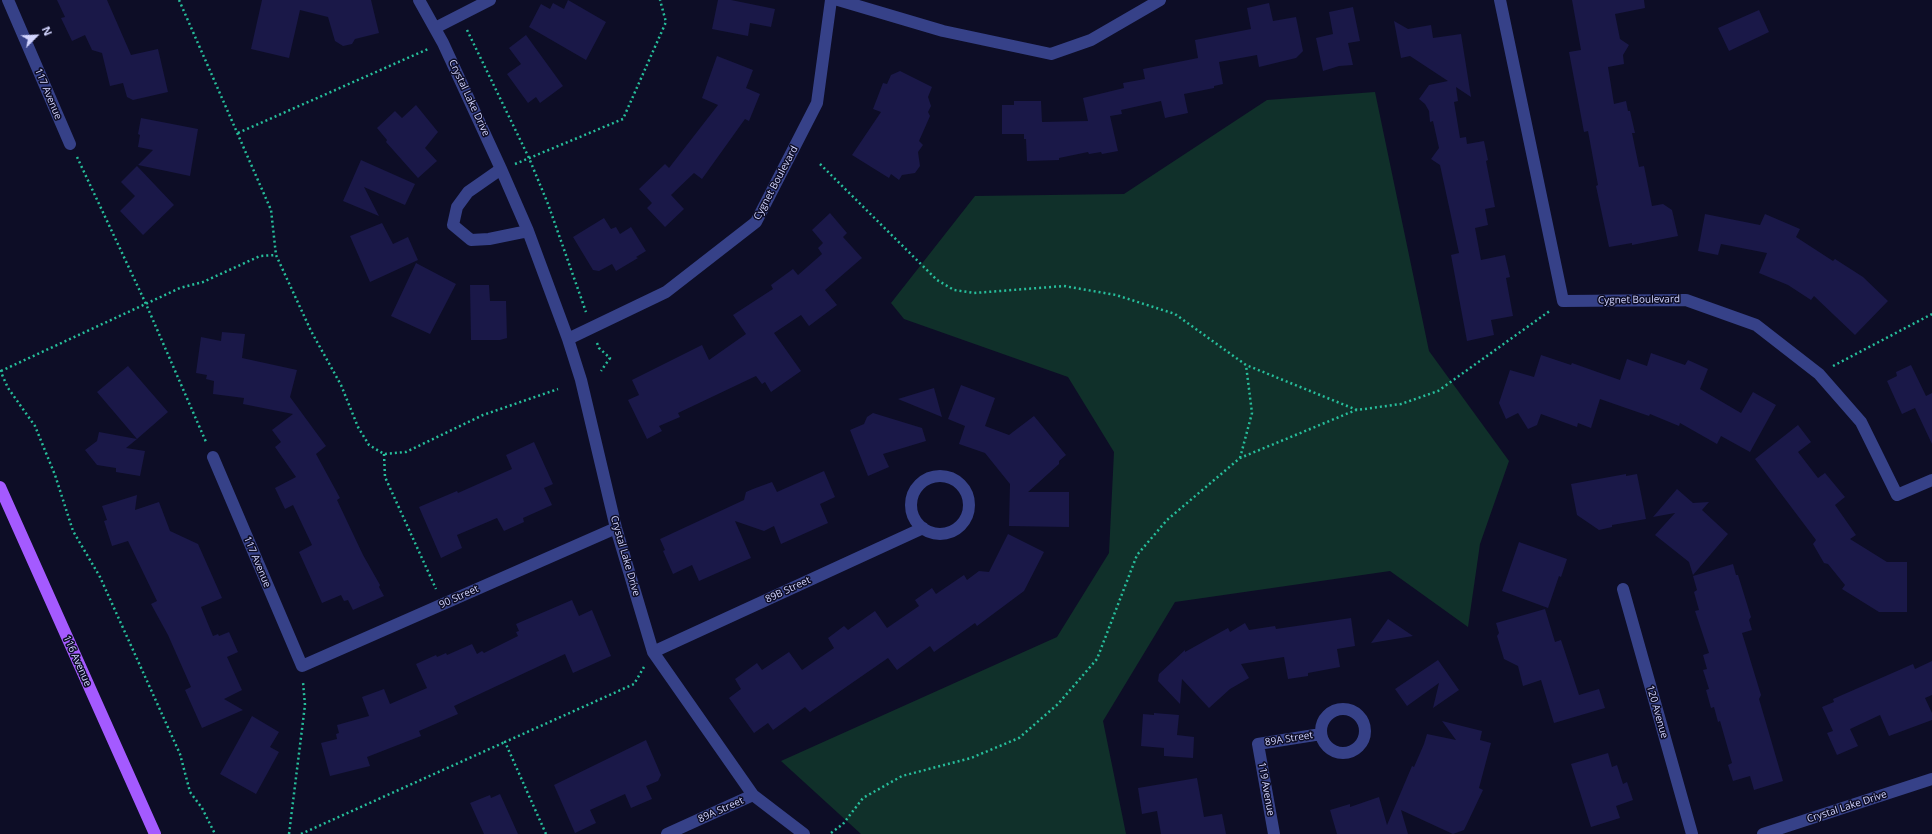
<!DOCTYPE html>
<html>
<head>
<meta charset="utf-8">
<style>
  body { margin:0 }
  #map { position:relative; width:1932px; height:834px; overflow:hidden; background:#0d0d26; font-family:"Open Sans",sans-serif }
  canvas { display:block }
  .north { position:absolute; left:16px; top:16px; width:40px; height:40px; -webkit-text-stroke:3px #0d0d26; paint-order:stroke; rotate:66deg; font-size:11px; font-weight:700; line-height:16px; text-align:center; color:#d3d5ff }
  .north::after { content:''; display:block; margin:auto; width:14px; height:18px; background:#d3d5ff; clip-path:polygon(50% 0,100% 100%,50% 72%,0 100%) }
</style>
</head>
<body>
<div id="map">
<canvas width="1932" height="834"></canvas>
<div class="north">N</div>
</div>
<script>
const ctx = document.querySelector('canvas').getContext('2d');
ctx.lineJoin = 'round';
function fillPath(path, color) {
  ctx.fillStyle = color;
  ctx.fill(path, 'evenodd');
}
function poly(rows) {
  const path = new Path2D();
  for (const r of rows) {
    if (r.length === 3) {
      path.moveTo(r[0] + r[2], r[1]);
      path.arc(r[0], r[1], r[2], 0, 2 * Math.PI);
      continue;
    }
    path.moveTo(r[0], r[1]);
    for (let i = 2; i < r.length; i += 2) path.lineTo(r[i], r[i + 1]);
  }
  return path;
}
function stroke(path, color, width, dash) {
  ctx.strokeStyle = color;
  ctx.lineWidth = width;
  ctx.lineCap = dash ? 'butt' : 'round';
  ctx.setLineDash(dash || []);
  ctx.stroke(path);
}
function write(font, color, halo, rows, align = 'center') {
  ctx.font = font + ' "Open Sans",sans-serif';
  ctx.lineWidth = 3;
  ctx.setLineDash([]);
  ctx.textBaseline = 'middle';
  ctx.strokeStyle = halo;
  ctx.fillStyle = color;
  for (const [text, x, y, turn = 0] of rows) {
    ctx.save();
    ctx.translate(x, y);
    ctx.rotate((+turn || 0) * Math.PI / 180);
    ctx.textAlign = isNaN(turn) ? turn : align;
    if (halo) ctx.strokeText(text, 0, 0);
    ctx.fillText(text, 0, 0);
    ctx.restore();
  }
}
const green = poly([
  [1375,92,1429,351,1509,461,1480,544,1468,627,1390,571,1175,602,1103,721,1126,834,861,834,781,761,1057,637,1109,553,1114,452,1068,377,904,319,891,303,975,196,1124,194,1267,100]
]);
const building = poly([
  [57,0,107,0,131,55,158,49,168,92,133,100,127,97,123,83,110,86,102,53,92,50,85,35,72,41,61,18,65,17],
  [262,0,371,0,379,33,355,39,352,44,343,46,335,41,328,17,300,10,289,58,251,49],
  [568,0,606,22,586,60,529,27,541,4,550,9,553,3,564,9],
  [718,0,731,0,775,9,771,27,750,23,748,36,712,29],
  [1572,0,1644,0,1645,8,1615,14,1620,39,1629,45,1623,55,1624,64,1608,67,1614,104,1626,101,1628,111,1630,111,1635,133,1632,133,1639,167,1644,166,1652,206,1663,204,1672,210,1678,236,1632,245,1632,243,1609,247,1596,186,1598,185,1588,131,1584,132,1569,52,1581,50],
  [1269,3,1273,21,1296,17,1303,51,1296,58,1259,67,1257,55,1219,62,1223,84,1214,86,1214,88,1184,94,1188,113,1165,118,1161,101,1121,110,1122,114,1110,116,1118,151,1102,154,1101,152,1089,154,1088,152,1059,158,1059,160,1027,161,1026,139,1024,139,1024,134,1002,134,1002,105,1014,105,1014,101,1041,101,1042,122,1088,121,1083,98,1124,88,1123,83,1145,79,1143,69,1198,58,1195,40,1251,29,1247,8],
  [1353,7,1360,41,1348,43,1353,65,1339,66,1323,71,1316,38,1333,34,1329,12],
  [1759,10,1769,32,1729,51,1718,28],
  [1394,21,1408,29,1431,25,1433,38,1461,34,1471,97,1456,87,1458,101,1454,102,1460,138,1466,137,1467,144,1484,141,1488,160,1486,161,1495,207,1485,209,1488,225,1475,228,1481,260,1505,255,1510,277,1506,278,1513,316,1491,320,1494,335,1467,341,1451,255,1459,253,1440,165,1431,159,1439,148,1433,121,1430,122,1429,111,1425,104,1419,99,1429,85,1448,81,1410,56,1401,58],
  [526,35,563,86,540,103,536,97,528,103,507,74,521,64,509,48],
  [717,56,753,70,746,88,760,94,749,121,745,119,702,179,694,173,671,195,684,209,665,227,647,208,652,203,639,189,665,164,669,168,718,105,702,98],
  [900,71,932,87,928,97,931,106,928,112,930,116,919,141,923,145,918,152,920,166,915,173,902,175,899,180,891,174,889,178,852,155,881,112,873,109,883,83,887,84,891,75],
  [416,105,438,132,425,148,437,161,418,178,386,142,387,140,377,128,395,111,402,118],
  [141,118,198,129,190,176,138,165,153,150,138,147,140,135,138,134],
  [361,160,415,184,405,205,364,187,379,216,343,201],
  [137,166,174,205,143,235,120,211,135,196,121,182],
  [830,213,847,233,843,237,862,258,825,290,837,305,809,326,801,315,774,333,801,371,771,392,765,382,762,384,756,376,678,413,680,417,659,426,662,431,647,439,628,400,639,395,632,380,702,345,709,360,746,334,733,315,773,289,771,285,793,269,798,275,822,254,818,248,823,243,812,230],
  [1705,214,1760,225,1765,214,1800,229,1796,237,1833,261,1835,259,1863,277,1888,301,1855,335,1814,296,1811,300,1788,285,1759,273,1767,253,1721,244,1718,255,1698,251],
  [604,218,611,229,616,227,620,234,631,227,646,251,636,257,638,258,616,271,612,264,599,271,593,270,573,237],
  [382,223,393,244,408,237,418,260,370,282,350,236],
  [416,263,456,284,430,334,391,316],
  [470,285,489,285,490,301,506,301,507,338,500,340,471,340],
  [222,332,245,334,242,358,297,370,290,397,326,446,316,454,340,498,337,500,363,555,380,585,379,587,384,596,353,610,348,600,344,601,341,595,322,603,299,552,312,545,293,505,285,509,275,488,296,477,275,447,281,442,272,430,293,414,243,404,244,398,213,394,214,381,206,379,207,375,196,373,201,337,221,341],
  [1651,353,1685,365,1688,360,1708,369,1700,389,1741,413,1753,392,1776,405,1750,452,1721,436,1717,444,1680,423,1679,426,1650,414,1649,416,1600,399,1591,428,1578,423,1577,427,1541,414,1537,425,1528,429,1518,413,1506,419,1499,403,1510,370,1534,377,1541,355,1571,365,1572,363,1620,380,1627,359,1647,366],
  [1911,365,1926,396,1932,393,1932,444,1915,408,1902,414,1887,381,1897,376,1896,372],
  [128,366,168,412,137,439,97,392],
  [961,385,995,398,985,426,1009,435,1034,416,1066,455,1059,461,1059,464,1028,492,1069,492,1069,527,1009,526,1010,484,985,453,959,444,965,426,948,419],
  [934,388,942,417,898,399],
  [873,413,922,428,926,441,883,454,889,467,868,476,850,430,864,424,867,417],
  [1798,425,1811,442,1798,452,1818,478,1825,473,1845,497,1835,505,1856,535,1850,539,1887,562,1907,562,1907,612,1879,612,1842,589,1845,585,1828,564,1824,563,1813,544,1816,540,1755,459],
  [99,432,137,439,126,448,145,451,140,476,116,472,116,468,97,465,85,450,97,441],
  [534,442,553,484,544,488,552,505,523,518,524,522,504,531,497,518,457,535,462,548,441,558,419,507,457,491,458,493,512,469,506,455],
  [824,471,835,497,820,504,828,523,781,544,774,526,764,531,735,521,751,558,699,581,692,565,673,574,663,551,665,550,660,539,744,500,746,492,753,489,772,482,777,492],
  [1626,474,1626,476,1637,474,1646,519,1612,525,1612,527,1599,530,1577,515,1571,484],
  [1677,489,1693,503,1709,502,1702,510,1728,534,1693,575,1689,562,1655,535,1675,513,1653,517],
  [137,495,135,510,159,502,170,531,198,544,222,598,201,607,213,636,218,634,219,636,229,632,238,652,227,657,242,690,224,699,243,710,202,728,185,690,191,687,168,635,151,604,157,601,128,541,112,546,104,521,107,520,102,506],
  [1008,534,1044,552,1024,591,977,626,975,623,934,652,930,646,897,670,888,658,810,712,805,707,773,730,768,723,754,733,729,698,741,689,735,679,757,663,762,670,789,652,802,670,834,648,828,638,844,626,848,630,875,611,887,628,919,606,915,600,932,588,936,594,964,575,967,580,979,571,989,572],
  [1519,542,1567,559,1561,577,1559,576,1548,608,1502,591],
  [1733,564,1736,575,1738,575,1751,617,1749,620,1752,630,1742,633,1761,695,1759,699,1783,781,1754,790,1750,776,1733,781,1728,765,1732,763,1720,721,1718,722,1714,707,1711,708,1706,690,1709,689,1703,670,1707,669,1703,655,1709,653,1695,611,1699,610,1694,592,1697,590,1693,576],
  [572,600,579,616,592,610,611,656,573,673,565,654,454,706,458,714,419,731,421,736,367,757,370,766,330,776,321,743,337,739,336,734,339,733,337,725,369,716,362,697,384,689,390,704,427,688,416,664,436,655,437,657,446,653,447,655,472,644,477,654,482,651,484,653,518,636,516,632,519,631,516,624],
  [1545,609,1555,642,1561,640,1579,695,1599,689,1605,708,1554,723,1541,680,1523,686,1518,666,1504,659,1497,636,1499,633,1496,623],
  [1351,618,1355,646,1337,649,1340,667,1308,673,1308,676,1288,679,1284,657,1241,664,1249,678,1230,689,1209,708,1182,679,1180,704,1158,681,1159,674,1185,650,1185,652,1228,628,1230,632,1245,623,1249,630,1275,626,1276,629],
  [1388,619,1413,636,1371,643],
  [1438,660,1459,690,1433,708,1439,683,1407,706,1395,689],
  [1932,661,1932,695,1925,698,1932,713,1932,720,1889,736,1880,715,1850,729,1858,746,1837,755,1827,733,1833,731,1822,707,1834,702,1833,699,1913,664,1915,669],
  [1154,713,1179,715,1177,735,1194,737,1193,758,1164,756,1164,748,1141,746,1143,714,1154,715],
  [252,716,279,732,270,747,279,752,256,794,220,774],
  [1442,721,1482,731,1480,740,1491,743,1479,788,1483,790,1464,830,1453,834,1401,810,1408,834,1337,834,1330,810,1350,804,1350,807,1379,797,1387,825,1412,766,1414,767,1424,744,1427,734,1456,740],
  [646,740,661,775,658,781,646,786,652,799,631,808,625,794,590,810,596,823,575,833,554,785],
  [1608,753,1612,767,1617,765,1623,784,1627,782,1633,800,1616,806,1620,818,1591,827,1571,764],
  [1197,778,1204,817,1222,814,1226,834,1161,834,1157,811,1142,814,1138,788],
  [500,794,518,834,484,834,470,803,490,795,491,798]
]);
const path = poly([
  [179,0,271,210,276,255],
  [467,30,529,158,548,204,586,312],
  [238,133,428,49],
  [77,157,146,304,206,442],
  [515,164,623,119,666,22,660,0],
  [820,164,937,280,954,290,974,293,1064,286,1116,295,1175,314,1246,365,1357,410,1401,404,1438,391,1551,310],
  [597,343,599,348,610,358,601,371],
  [1833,366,1932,314],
  [0,370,8,388,35,426,55,475,73,531,100,577,180,754,190,792,202,808,215,834],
  [1,371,180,288,203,282,260,256,276,255,311,331,341,385,358,427,369,445,384,454,406,452,483,415,558,389],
  [384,454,385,477,436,589],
  [1240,458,1252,413,1246,365],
  [831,833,843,824,863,798,902,776,971,758,1019,738,1058,704,1097,659,1137,555,1167,520,1240,458,1356,410],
  [289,834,305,705,303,682],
  [301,834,505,742],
  [546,834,505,742,634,684,644,667]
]);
const minor = poly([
  [8,0,70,144],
  [419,0,443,43,501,169,528,231,568,339,581,380,616,528,653,652,753,795,804,834],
  [838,0,943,31,1051,54,1091,40,1160,0],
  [1500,0,1563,301,1686,300,1756,325,1819,374,1861,422,1897,495,1932,480],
  [435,28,490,0],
  [501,169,468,192,457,207,453,225,471,240,489,239,528,231],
  [568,339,666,292,756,222,817,103,831,0],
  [213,457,302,666,616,528],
  [940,505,29],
  [1623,589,1692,834],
  [653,652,923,528],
  [1343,731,22],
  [667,834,753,795],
  [1274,834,1258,744,1321,734],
  [1763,834,1932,779]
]);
const major = poly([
  [0,487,155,834]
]);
const streetNames = [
  ["117 Avenue",48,94,67],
  ["Crystal Lake Drive",469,98,65],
  ["Cygnet Boulevard",776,183,-62],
  ["Cygnet Boulevard",1639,300,-1],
  ["Crystal Lake Drive",625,556,74],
  ["117 Avenue",257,562,67],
  ["89B Street",788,590,-25],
  ["90 Street",459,597,-24],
  ["116 Avenue",77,661,66],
  ["120 Avenue",1657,712,74],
  ["89A Street",1289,739,-9],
  ["119 Avenue",1266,789,80],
  ["Crystal Lake Drive",1847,807,-18],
  ["89A Street",721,810,-24]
];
fillPath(green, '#10302a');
fillPath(building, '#1a1848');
stroke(path, '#27be9b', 2.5, [2, 3]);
stroke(minor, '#364188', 12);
stroke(major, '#a45aff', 12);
write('10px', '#d3d5ff', '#0d0d26', streetNames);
</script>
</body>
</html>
